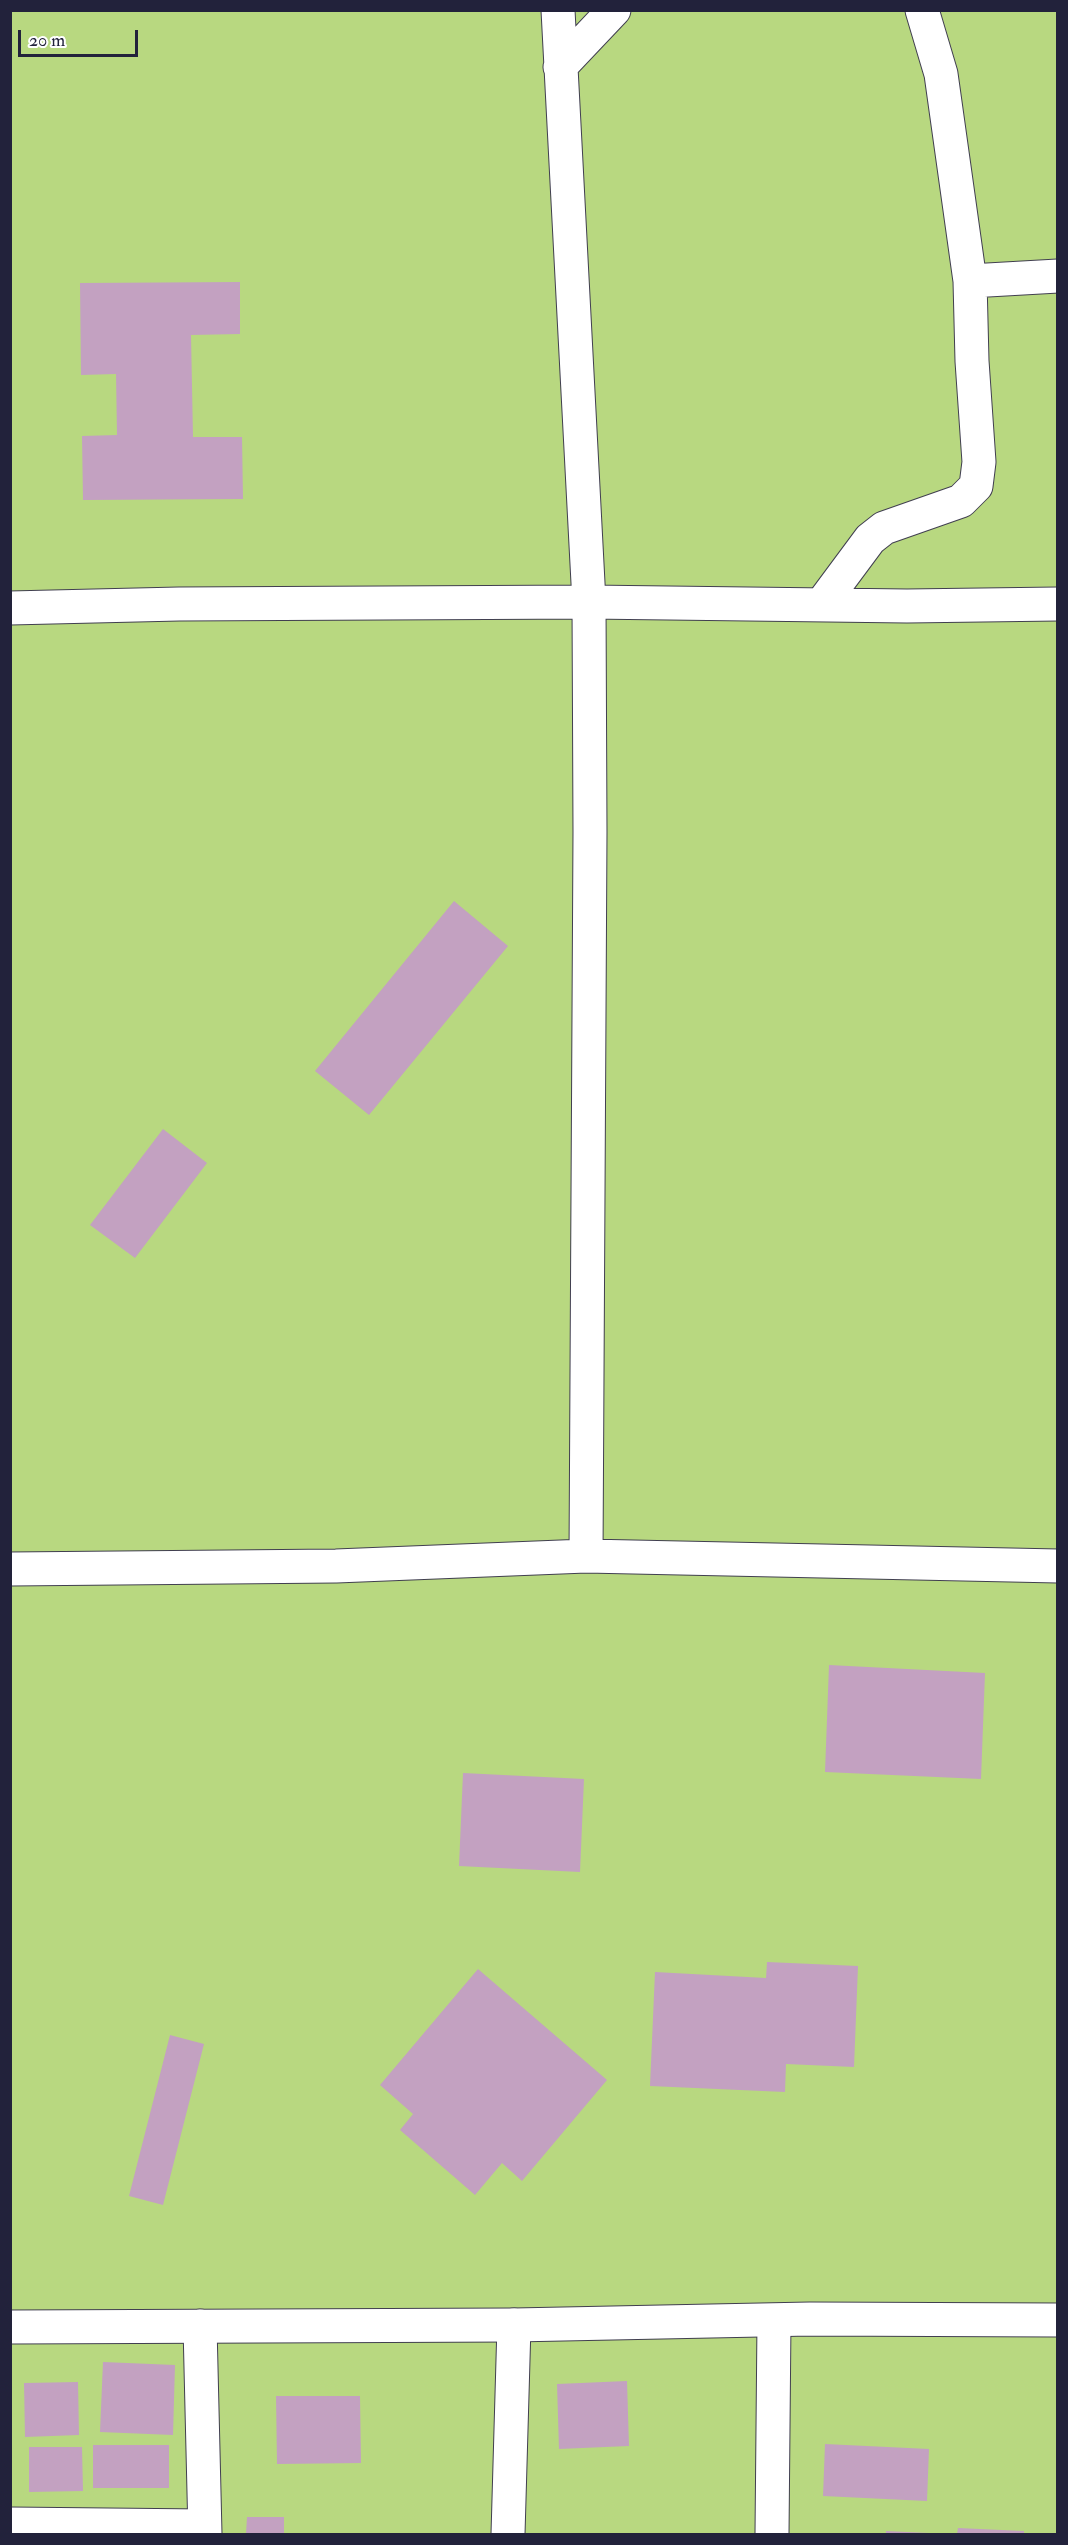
<!DOCTYPE html>
<html>
<head>
<meta charset="utf-8">
<style>
  body { margin:0 }
  #map { position:relative; width:1068px; height:2545px; overflow:hidden; background:#efe3c5; font-family:"IM FELL Double Pica",serif }
  canvas { display:block }
  .frame { position:absolute; inset:0; border:12px solid #22223b; pointer-events:none }
  .scale { position:absolute; left:18px; top:30px; width:120px; height:27px; box-sizing:border-box; border:3px solid #22223b; border-top:0; padding-left:8px; font-size:18px; line-height:21px; white-space:nowrap; color:#22223b; -webkit-text-stroke:4px #fff; paint-order:stroke }
</style>
</head>
<body>
<div id="map">
<canvas width="1068" height="2545"></canvas>
<div class="frame"></div>
<div class="scale">20 m</div>
</div>
<script>
const ctx = document.querySelector('canvas').getContext('2d');
ctx.lineJoin = 'round';
function fillPath(path, color) {
  ctx.fillStyle = color;
  ctx.fill(path, 'evenodd');
}
function poly(rows) {
  const path = new Path2D();
  for (const r of rows) {
    path.moveTo(r[0], r[1]);
    for (let i = 2; i < r.length; i += 2) path.lineTo(r[i], r[i + 1]);
  }
  return path;
}
function stroke(path, color, width, dash) {
  ctx.strokeStyle = color;
  ctx.lineWidth = width;
  ctx.lineCap = dash ? 'butt' : 'round';
  ctx.setLineDash(dash || []);
  ctx.stroke(path);
}
const green = poly([
  [11,11,1057,11,1057,2534,11,2534]
]);
const building = poly([
  [240,282,240,334,191,335,193,437,242,437,243,499,83,500,82,436,117,435,116,374,81,375,80,283],
  [454,901,508,946,369,1115,315,1071],
  [163,1129,207,1163,135,1258,90,1225],
  [829,1665,985,1673,981,1779,825,1772],
  [463,1773,584,1779,580,1872,459,1866],
  [767,1962,858,1966,854,2067,786,2064,785,2092,650,2086,655,1972,766,1978],
  [478,1969,607,2080,522,2181,502,2163,475,2195,400,2130,413,2114,380,2085],
  [170,2035,204,2044,163,2205,129,2196],
  [103,2362,175,2365,173,2435,100,2432],
  [627,2381,629,2446,559,2449,557,2384],
  [78,2382,79,2435,25,2437,24,2383],
  [276,2396,360,2396,361,2463,277,2464],
  [825,2444,929,2449,927,2501,823,2496],
  [93,2445,169,2445,169,2488,93,2488],
  [29,2447,82,2447,83,2491,29,2492],
  [247,2517,284,2517,284,2534,246,2534],
  [958,2528,1024,2531,1024,2534,957,2534],
  [886,2531,929,2533,929,2534,886,2534]
]);
const minor = poly([
  [558,10,589,602,590,832,586,1556],
  [560,67,614,10],
  [970,281,1058,276],
  [821,605,870,539,884,528,961,501,976,486,979,462,972,361,970,281,941,74,922,10],
  [10,608,179,604,589,602,907,606,1058,604],
  [10,1569,336,1566,586,1556,1058,1566],
  [200,2326,205,2534],
  [10,2524,204,2526],
  [508,2534,514,2325],
  [772,2534,774,2321]
]);
const tertiary = poly([
  [10,2327,514,2325,810,2319,1058,2320]
]);
fillPath(green, '#b8d880');
fillPath(building, '#c3a1c1');
stroke(minor, '#413f50', 35);
stroke(tertiary, '#413f50', 35);
stroke(minor, '#fff', 33);
stroke(tertiary, '#fff', 33);
</script>
</body>
</html>
